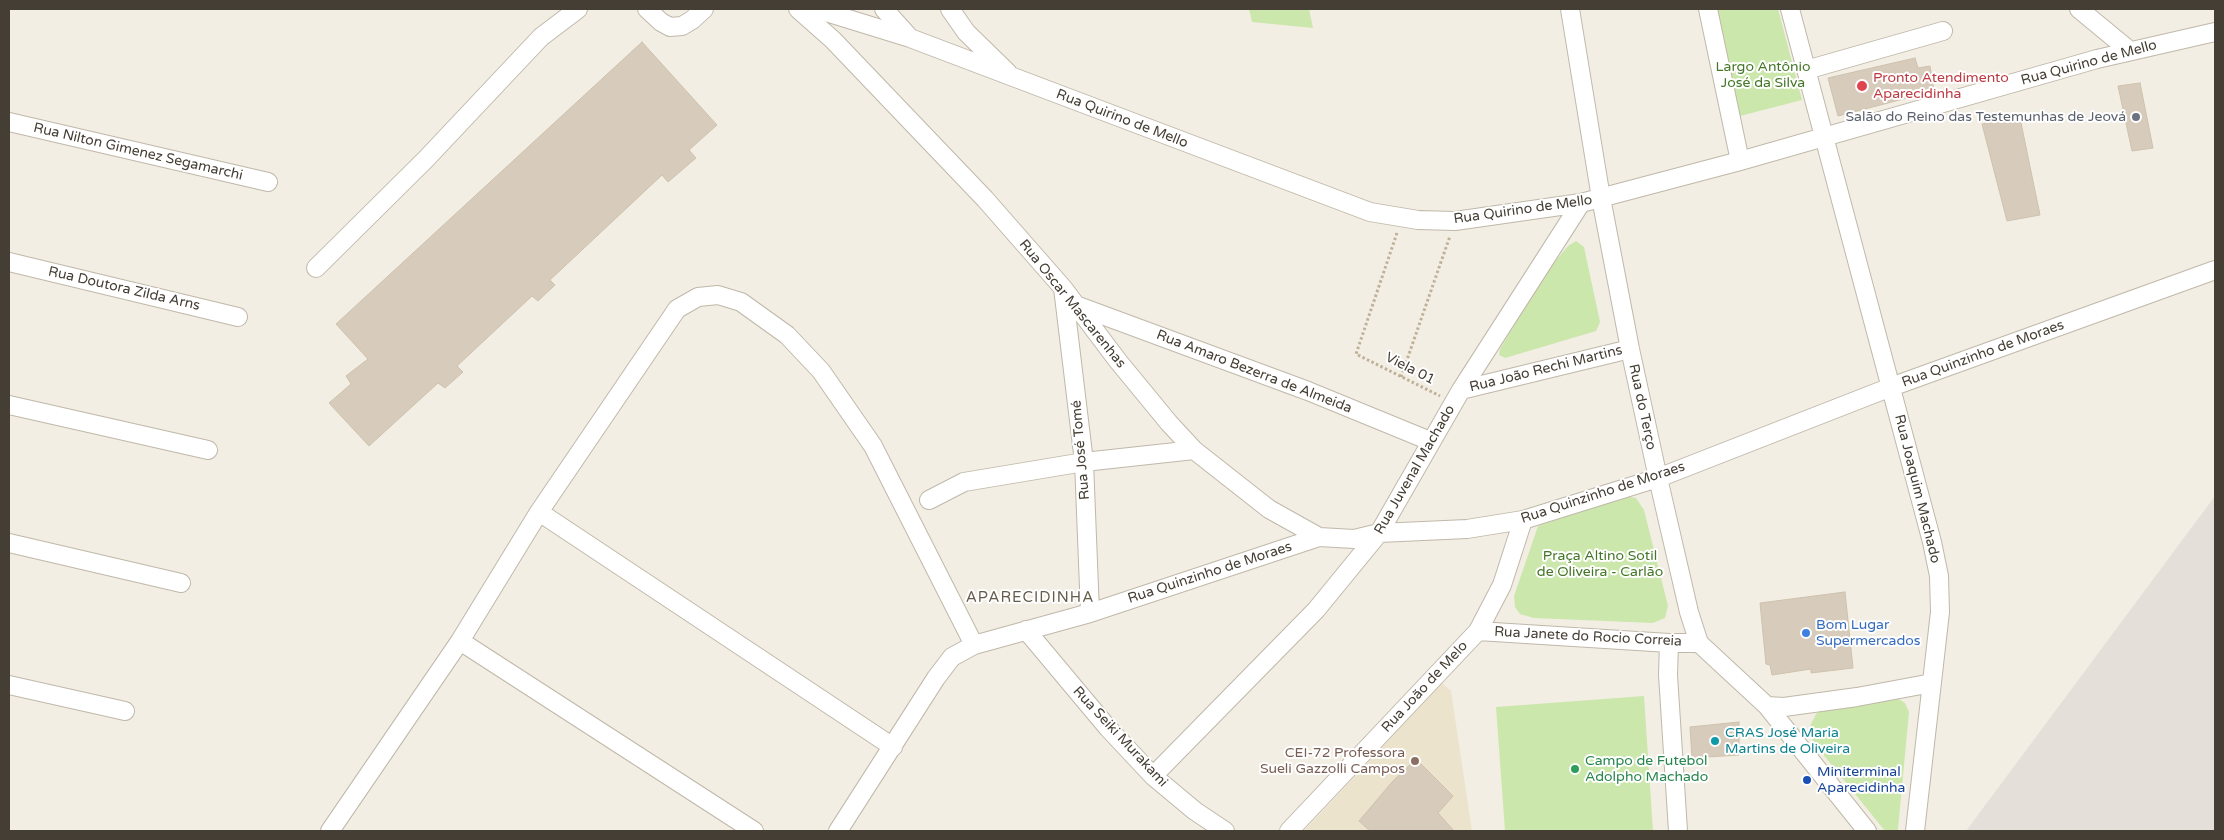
<!DOCTYPE html>
<html>
<head>
<meta charset="utf-8">
<style>
  body { margin:0 }
  #map { position:relative; width:2224px; height:840px; overflow:hidden; background:#f2eee4; font-family:"Varela Round",sans-serif }
  canvas { display:block }
  .frame { position:absolute; inset:0; border:10px solid #443e34; pointer-events:none }
</style>
</head>
<body>
<div id="map">
<canvas width="2224" height="840"></canvas>
<div class="frame"></div>
</div>
<script>
const ctx = document.querySelector('canvas').getContext('2d');
ctx.lineJoin = 'round';
function fillPath(path, color) {
  ctx.fillStyle = color;
  ctx.fill(path, 'evenodd');
}
function poly(rows) {
  const path = new Path2D();
  for (const r of rows) {
    path.moveTo(r[0], r[1]);
    for (let i = 2; i < r.length; i += 2) path.lineTo(r[i], r[i + 1]);
  }
  return path;
}
function stroke(path, color, width, dash) {
  ctx.strokeStyle = color;
  ctx.lineWidth = width;
  ctx.lineCap = dash ? 'butt' : 'round';
  ctx.setLineDash(dash || []);
  ctx.stroke(path);
}
function write(font, color, halo, rows, align = 'center') {
  ctx.font = font + ' "Varela Round",sans-serif';
  ctx.lineWidth = 4;
  ctx.setLineDash([]);
  ctx.textBaseline = 'middle';
  ctx.strokeStyle = halo;
  ctx.fillStyle = color;
  for (const [text, x, y, turn = 0] of rows) {
    ctx.save();
    ctx.translate(x, y);
    ctx.rotate((+turn || 0) * Math.PI / 180);
    ctx.textAlign = isNaN(turn) ? turn : align;
    if (halo) ctx.strokeText(text, 0, 0);
    ctx.fillText(text, 0, 0);
    ctx.restore();
  }
}
const industrial = poly([
  [2215,496,2215,831,1966,831]
]);
const education = poly([
  [1442,683,1451,691,1472,831,1304,831]
]);
const green = poly([
  [1249,9,1309,9,1313,28,1252,22],
  [1715,9,1778,9,1802,100,1740,116],
  [1576,241,1584,247,1600,322,1596,331,1505,358,1499,355,1500,349,1547,271,1568,246],
  [1624,496,1636,498,1644,510,1668,606,1665,618,1653,623,1534,618,1520,614,1515,607,1514,596,1538,526],
  [1644,696,1653,831,1505,831,1496,707],
  [1897,698,1905,703,1909,712,1898,829,1897,831,1885,831,1813,742,1809,728,1816,714,1822,710]
]);
const building = poly([
  [642,42,717,125,689,150,696,158,668,182,662,175,550,280,555,285,538,301,532,296,457,366,463,372,445,388,438,383,369,446,329,403,351,384,346,376,368,359,336,324,642,42],
  [1915,58,1918,68,1930,66,1934,91,1838,116,1828,78,1915,58],
  [2140,83,2153,148,2132,151,2118,86,2140,83],
  [2020,118,2040,215,2007,221,1982,124,2020,118],
  [1845,592,1853,668,1811,673,1811,669,1772,675,1770,665,1766,664,1760,603,1845,592],
  [1739,722,1739,755,1692,758,1690,727,1739,722],
  [1416,759,1453,796,1438,813,1454,831,1370,831,1359,821,1393,781,1416,759]
]);
const path = poly([
  [1397,233,1356,354,1440,396],
  [1401,377,1450,236]
]);
const minor = poly([
  [647,9,661,22,670,27,682,26,692,20,704,9],
  [798,9,833,40,985,199,1063,288,1118,361,1169,423,1194,450,1269,509,1319,537],
  [816,9,910,38,1370,212,1418,220,1455,221,1581,203,1740,161,2097,59,2215,32],
  [884,9,910,38],
  [950,9,966,32,1008,73],
  [1570,9,1601,198,1630,349,1658,478,1689,612,1699,643,1767,706,1867,831],
  [1708,9,1740,161],
  [1790,9,1932,542,1939,576,1940,612,1915,831],
  [2079,9,2130,51],
  [1806,70,1943,31],
  [9,122,268,182],
  [9,262,238,317],
  [316,268,426,159,541,37,578,9],
  [1063,288,1084,462,1090,613],
  [1078,306,1308,391,1430,441],
  [1461,390,1630,349],
  [9,405,208,450],
  [929,500,964,482,1084,462,1194,450],
  [539,512,893,747],
  [9,543,181,583],
  [1026,630,1108,728,1153,776,1195,811,1225,831],
  [1478,631,1669,643,1699,643],
  [460,641,754,831],
  [1669,643,1668,675,1678,831],
  [9,685,125,711],
  [1767,706,1784,707,1857,697,1932,683],
  [1153,776,1316,610,1379,533,1461,390,1581,203],
  [330,831,460,641,539,512,677,309,698,297,718,295,741,302,787,335,821,371,873,446,974,645],
  [838,831,936,678,952,657,974,645,1090,613,1319,537,1354,539,1379,533,1467,529,1523,520,1658,478,1891,387,2215,270],
  [1289,831,1478,631,1502,585,1523,520]
]);
const markers = [
  [1862,86,6,"#e0444e"],
  [2136,117,5,"#6b7280"],
  [1806,633,5,"#3f7fe0"],
  [1715,741,5,"#0f9aa8"],
  [1415,761,5,"#8d6e63"],
  [1575,769,5,"#2e9e5b"],
  [1807,780,5,"#1a4fb4"]
];
const streetNames = [
  ["Rua Quirino de Mello",2089,63,-15],
  ["Rua Quirino de Mello",1122,119,21],
  ["Rua Nilton Gimenez Segamarchi",138,152,13],
  ["Rua Quirino de Mello",1523,210,-8],
  ["Rua Doutora Zilda Arns",124,289,13],
  ["Rua Oscar Mascarenhas",1072,304,51],
  ["Rua Quinzinho de Moraes",1983,354,-20],
  ["Viela 01",1410,369,27],
  ["Rua João Rechi Martins",1546,369,-14],
  ["Rua Amaro Bezerra de Almeida",1254,372,21],
  ["Rua do Terço",1642,407,78],
  ["Rua José Tomé",1081,450,-95],
  ["Rua Juvenal Machado",1415,470,-60],
  ["Rua Joaquim Machado",1917,489,76],
  ["Rua Quinzinho de Moraes",1603,493,-18],
  ["Rua Quinzinho de Moraes",1210,573,-18],
  ["Rua Janete do Rocio Correia",1588,637,3],
  ["Rua João de Melo",1425,687,-47],
  ["Rua Seiki Murakami",1120,737,47]
];
const parkNames = [
  ["Largo Antônio",1763,67],
  ["José da Silva",1763,83],
  ["Praça Altino Sotil",1600,556],
  ["de Oliveira - Carlão",1600,572]
];
const healthNames = [
  ["Pronto Atendimento",1873,78],
  ["Aparecidinha",1873,94]
];
const worshipNames = [
  ["Salão do Reino das Testemunhas de Jeová",2126,117]
];
const shopNames = [
  ["Bom Lugar",1816,625],
  ["Supermercados",1816,641]
];
const cultureNames = [
  ["CRAS José Maria",1725,733],
  ["Martins de Oliveira",1725,749]
];
const educationNames = [
  ["CEI-72 Professora",1405,753],
  ["Sueli Gazzolli Campos",1405,769]
];
const leisureNames = [
  ["Campo de Futebol",1585,761],
  ["Adolpho Machado",1585,777]
];
const transitNames = [
  ["Miniterminal",1817,772],
  ["Aparecidinha",1817,788]
];
const neighbourhoodNames = [
  ["APARECIDINHA",1030,598]
];
fillPath(industrial, '#e4dfd9');
fillPath(education, '#ece3cd');
fillPath(green, '#cce7ab');
fillPath(building, '#d7ccbc');
stroke(building, '#cec1ac', 1);
stroke(minor, '#c0b8a9', 20);
stroke(path, '#bfb197', 3, [2.5, 2.5]);
stroke(minor, '#fff', 18);
for (const [x, y, r, color] of markers) {
  const dot = new Path2D();
  dot.arc(x, y, r, 0, 2 * Math.PI);
  ctx.fillStyle = color;
  ctx.fill(dot);
  stroke(dot, '#fff', 2);
}
write('14px', '#443e34', '#fff', streetNames);
write('14px', '#447627', '#fff', parkNames);
write('14px', '#be3a42', '#fff', healthNames, 'left');
write('14px', '#5b616d', '#fff', worshipNames, 'right');
write('14px', '#366cbe', '#fff', shopNames, 'left');
write('14px', '#0d838f', '#fff', cultureNames, 'left');
write('14px', '#785e54', '#fff', educationNames, 'right');
write('14px', '#27864d', '#fff', leisureNames, 'left');
write('14px', '#164399', '#fff', transitNames, 'left');
ctx.letterSpacing = '1px';
write('15px', '#675c4b', '#fff', neighbourhoodNames);
ctx.letterSpacing = '0px';
</script>
</body>
</html>
